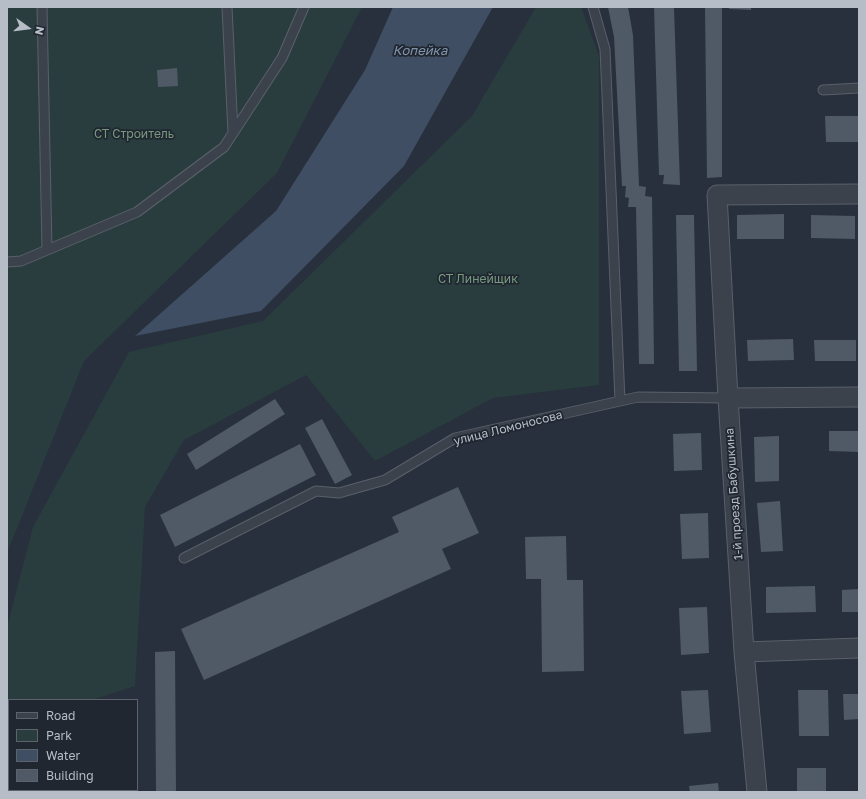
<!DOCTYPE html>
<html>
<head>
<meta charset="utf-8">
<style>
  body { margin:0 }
  #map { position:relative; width:866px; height:799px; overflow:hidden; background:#27303c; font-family:"Golos Text",sans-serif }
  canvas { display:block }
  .frame { position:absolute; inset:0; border:8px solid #b7bdc7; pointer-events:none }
  .legend { position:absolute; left:8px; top:699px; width:130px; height:92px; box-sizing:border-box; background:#202731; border:1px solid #5c636d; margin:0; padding:5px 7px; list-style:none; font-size:12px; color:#b7bdc7 }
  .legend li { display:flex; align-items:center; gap:8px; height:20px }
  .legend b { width:20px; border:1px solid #5c636d }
  .north { position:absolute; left:8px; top:8px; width:40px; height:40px; -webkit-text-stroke:3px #202731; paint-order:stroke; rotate:104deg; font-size:11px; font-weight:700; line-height:16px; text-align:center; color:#b7bdc7 }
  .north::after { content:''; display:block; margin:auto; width:14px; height:18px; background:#b7bdc7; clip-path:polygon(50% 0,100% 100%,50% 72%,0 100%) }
</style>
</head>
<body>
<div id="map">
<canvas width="866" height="799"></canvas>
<div class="frame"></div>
<ul class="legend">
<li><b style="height:5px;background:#3b424c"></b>Road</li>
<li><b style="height:11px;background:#2a3d3e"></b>Park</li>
<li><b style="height:11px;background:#3f4e63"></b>Water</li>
<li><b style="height:11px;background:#505a67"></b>Building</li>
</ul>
<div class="north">N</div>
</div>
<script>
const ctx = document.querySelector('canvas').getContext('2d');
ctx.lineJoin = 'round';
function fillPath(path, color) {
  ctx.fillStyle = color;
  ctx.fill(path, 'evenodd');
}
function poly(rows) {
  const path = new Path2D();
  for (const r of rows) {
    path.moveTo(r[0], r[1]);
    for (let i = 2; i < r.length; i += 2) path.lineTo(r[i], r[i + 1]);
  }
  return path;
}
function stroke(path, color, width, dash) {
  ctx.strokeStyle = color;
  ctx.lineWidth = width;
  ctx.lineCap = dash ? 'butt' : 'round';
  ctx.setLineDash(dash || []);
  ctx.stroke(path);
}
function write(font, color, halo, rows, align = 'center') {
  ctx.font = font + ' "Golos Text",sans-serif';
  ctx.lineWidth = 3.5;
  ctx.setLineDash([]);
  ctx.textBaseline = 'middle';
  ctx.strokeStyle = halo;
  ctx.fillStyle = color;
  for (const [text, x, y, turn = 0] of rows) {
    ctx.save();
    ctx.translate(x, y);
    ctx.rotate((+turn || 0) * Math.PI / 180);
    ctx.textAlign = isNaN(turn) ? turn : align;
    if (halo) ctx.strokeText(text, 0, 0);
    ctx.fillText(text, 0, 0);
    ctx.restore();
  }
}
const green = poly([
  [7,7,362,7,277,173,84,361,7,553],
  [536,7,581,7,599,56,599,385,493,398,375,461,306,375,184,440,145,507,135,686,92,700,9,700,9,790,90,790,89,792,7,792,7,627,33,527,129,352,263,321,472,116]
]);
const water = poly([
  [393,7,493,7,404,166,261,311,135,336,276,211,365,70]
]);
const building = poly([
  [608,7,628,7,633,35,639,186,646,187,645,196,652,197,654,364,639,364,636,207,628,207,629,198,625,197,626,186,622,186,614,37],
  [654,7,674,7,680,185,663,184,664,175,659,175],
  [705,7,722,7,722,177,707,178],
  [729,7,751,7,751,10,729,9],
  [177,68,178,86,158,87,157,70],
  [825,116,859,116,859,142,826,142],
  [784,214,784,239,737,239,737,215],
  [676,215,694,215,697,371,679,371],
  [811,215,855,216,855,239,811,238],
  [793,339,794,360,748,361,747,340],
  [814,340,856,340,856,361,815,361],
  [275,399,285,414,196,470,187,454],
  [322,419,352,475,335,484,305,428],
  [829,431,859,431,859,452,829,451],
  [701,433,702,470,674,471,673,434],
  [779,436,779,481,755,482,754,437],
  [300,444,316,475,175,547,160,515],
  [458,487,479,533,442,549,451,569,204,680,181,629,399,532,392,517],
  [780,501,783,551,761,552,757,503],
  [708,513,709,558,682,559,680,514],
  [566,536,567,580,583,580,584,671,542,672,541,579,526,579,525,537],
  [815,586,816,612,766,613,766,587],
  [859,589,859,612,842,612,842,590],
  [707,607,709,653,681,655,679,608],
  [175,651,176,792,156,792,155,652],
  [708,690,711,732,684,734,681,691],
  [798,690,828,690,829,736,799,736],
  [843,694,859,694,859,719,844,720],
  [797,768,826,768,826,792,797,792],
  [718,783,719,792,690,792,689,786]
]);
const lane = poly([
  [42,7,47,250],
  [227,7,233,133],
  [593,7,605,49,620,401],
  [823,90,859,88],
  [7,262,21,261,137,212,224,147,282,58,304,7],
  [184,558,316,491,339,493,385,480,455,438,638,397,728,398]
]);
const street = poly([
  [728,398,859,397],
  [744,652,859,648],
  [757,792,744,652,728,398,717,195,859,194]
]);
const parkNames = [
  ["СТ Строитель",134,134],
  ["СТ Линейщик",478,279]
];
const streetNames = [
  ["улица Ломоносова",508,428,-14],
  ["1-й проезд Бабушкина",734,494,-94]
];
const waterNames = [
  ["Копейка",420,51]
];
fillPath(green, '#2a3d3e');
fillPath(water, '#3f4e63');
fillPath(building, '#505a67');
stroke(lane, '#59606a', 11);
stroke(street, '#59606a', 21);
stroke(lane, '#3b424c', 9);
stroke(street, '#3b424c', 19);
write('12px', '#779a7f', '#202731', parkNames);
write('12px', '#b7bdc7', '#202731', streetNames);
write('italic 13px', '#8294ab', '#202731', waterNames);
</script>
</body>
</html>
